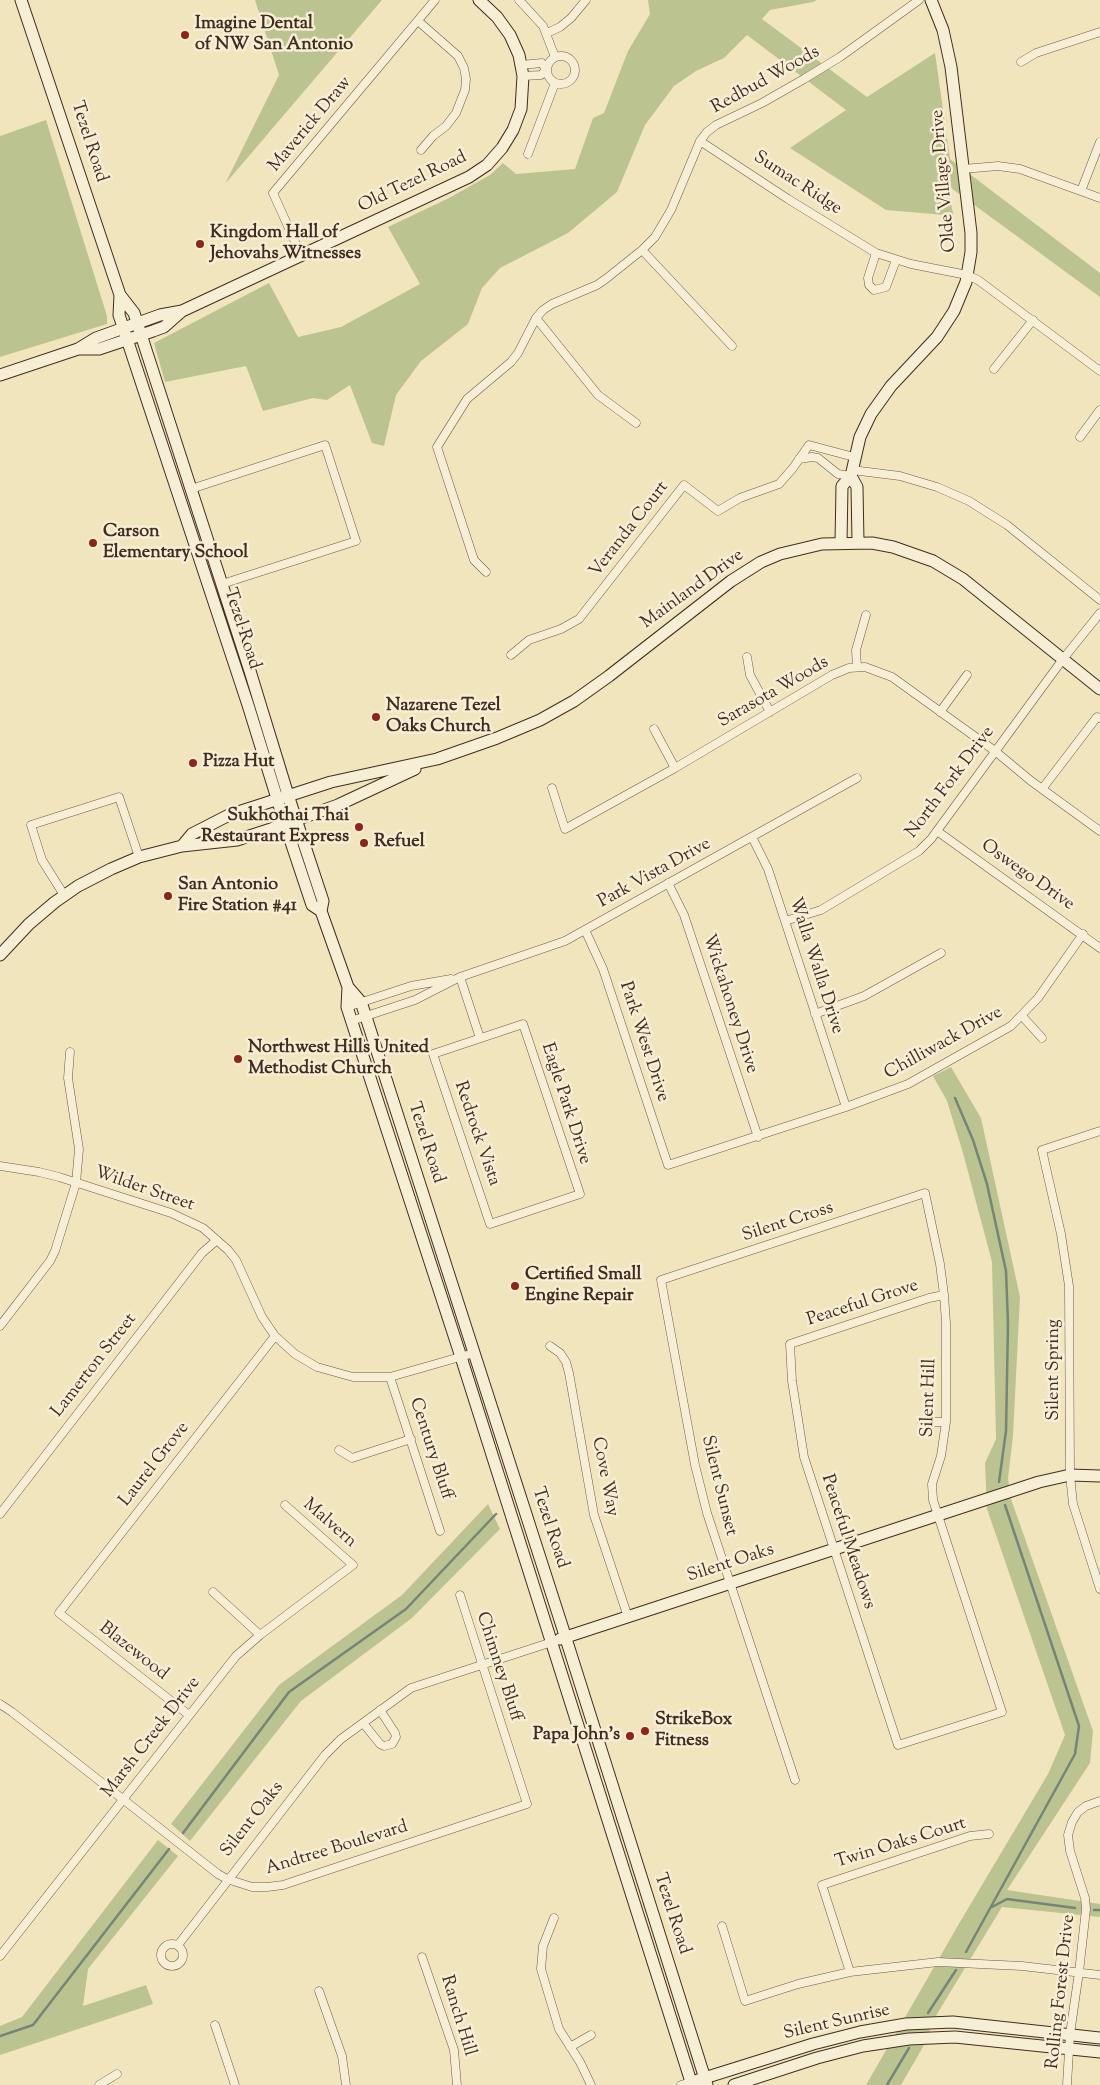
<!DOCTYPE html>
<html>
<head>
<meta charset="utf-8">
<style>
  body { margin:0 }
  canvas { display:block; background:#f1e5be }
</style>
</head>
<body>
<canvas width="1100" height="2085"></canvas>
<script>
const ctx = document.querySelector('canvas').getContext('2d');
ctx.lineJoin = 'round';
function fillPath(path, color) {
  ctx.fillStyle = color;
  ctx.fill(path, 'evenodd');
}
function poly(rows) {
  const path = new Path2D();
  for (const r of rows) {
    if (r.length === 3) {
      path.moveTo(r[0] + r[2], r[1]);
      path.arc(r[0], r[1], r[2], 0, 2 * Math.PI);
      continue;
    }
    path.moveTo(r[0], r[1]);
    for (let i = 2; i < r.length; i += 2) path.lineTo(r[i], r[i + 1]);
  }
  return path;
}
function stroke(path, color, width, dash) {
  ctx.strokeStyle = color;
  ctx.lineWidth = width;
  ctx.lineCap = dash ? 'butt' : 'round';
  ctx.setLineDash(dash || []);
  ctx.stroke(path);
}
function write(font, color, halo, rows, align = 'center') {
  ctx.font = font + ' "Sorts Mill Goudy",serif';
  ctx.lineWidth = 5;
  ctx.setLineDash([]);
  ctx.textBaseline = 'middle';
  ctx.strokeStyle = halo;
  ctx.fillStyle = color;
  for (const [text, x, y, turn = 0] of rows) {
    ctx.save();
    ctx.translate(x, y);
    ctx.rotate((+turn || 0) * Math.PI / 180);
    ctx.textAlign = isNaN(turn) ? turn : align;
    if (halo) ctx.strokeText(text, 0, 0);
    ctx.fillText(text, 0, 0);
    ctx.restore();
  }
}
const green = poly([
  [255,0,382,0,225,184,279,75],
  [648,0,817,0,813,2,770,10,762,19,867,97,935,53,950,159,1100,273,1100,297,947,185,954,218,945,215,886,210,790,148,846,110,747,35,724,58,696,71,674,86,645,125,617,192,568,233,500,268,482,288,468,324,421,361,396,395,384,446,372,443,350,385,327,400,313,398,263,411,246,366,165,382,154,343,269,283,298,337,341,327,420,284,388,227,449,198,490,175,503,163,516,174,575,169,593,118,604,113,628,51,650,14],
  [46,120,107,316,107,324,0,357,0,136],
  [951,1067,981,1118,1020,1297,1013,1436,1008,1478,1011,1499,1093,1731,1090,1763,1007,1890,1100,1904,1100,1917,1002,1907,937,2014,923,2047,901,2085,866,2085,960,1922,1048,1774,1065,1735,987,1509,985,1463,996,1439,992,1262,963,1153,947,1101,933,1076],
  [488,1504,500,1529,412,1618,301,1701,190,1841,171,1824,279,1685,402,1595],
  [158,1840,178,1856,88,1969,83,2006,146,1985,153,2004,0,2055,0,2026,22,2017]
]);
const stream = poly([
  [955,1098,973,1140,987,1184,1006,1271,1008,1324,1006,1431,999,1482],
  [183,1833,289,1692,406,1609,496,1514],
  [992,1907,1007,1899,1075,1908],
  [1094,1910,1100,1910],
  [966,1952,1075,1754,1079,1726,1005,1505],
  [928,2013,956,1970],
  [0,2036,33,2025,169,1849],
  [887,2085,909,2048]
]);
const street = poly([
  [519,0,543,26,555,57],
  [418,21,458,56,464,68,466,79,465,90,456,113,446,126,433,136,421,150],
  [547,33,560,27,571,18,586,0],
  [561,70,14],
  [1021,62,1036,53,1100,32],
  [521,65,542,63,546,70,541,75,523,76],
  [700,141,788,199,876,253,911,264,967,275,978,280,1100,371],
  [528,154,555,83],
  [963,169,998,166,1020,169,1100,198],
  [1081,191,1100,142],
  [642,250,732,346],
  [876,253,868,278,869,285,874,290,886,287,896,260],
  [301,255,273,193,435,0],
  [536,318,598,395,636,423],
  [994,369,1033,320],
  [1080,437,1100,410],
  [799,459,812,457,818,458,838,474,851,476],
  [852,470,900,476,937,487,969,501,1007,525,1100,600],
  [191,489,325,445,356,541,222,584],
  [486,572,474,560,437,447,467,399,511,362,518,353,536,318,543,310,552,304,597,285,607,278,642,250,655,237,671,210,700,141,707,132,716,125,762,103,804,79,840,57,919,0],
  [511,655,529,640,561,629,579,619,684,485,718,511,740,498,779,484,793,468,809,445,854,457],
  [747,657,750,675,770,712],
  [857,667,856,650,866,615],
  [940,712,967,675],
  [654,729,675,768],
  [552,788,565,829,675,768,832,675,849,668,865,667,892,677,995,751,1031,781,1100,831],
  [1042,789,1097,717,1100,718],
  [937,831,1100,948],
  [752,837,768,869,846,1107],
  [668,883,684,915,758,1137],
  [64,895,42,860,31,825,119,797,139,857],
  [785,921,821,910,919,851,931,839,1063,659,1100,613],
  [585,930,603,969,668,1165,846,1107,908,1084,1011,1026,1038,998,1083,934],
  [460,977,480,1038],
  [347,1007,411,986,451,979],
  [815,1014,864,996,941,953],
  [1022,1016,1042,1038],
  [351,1021,415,1000,460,977,565,941,857,778],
  [523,1024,580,1194,490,1224,433,1054,523,1024],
  [1100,1131,1042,1150,1061,1234,1069,1286,1070,1475,1073,1504,1100,1589],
  [0,1166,39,1172,59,1177,171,1213,203,1228,228,1250,236,1260,262,1317,275,1336,295,1354,317,1367,353,1377,390,1377,474,1353],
  [0,1326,50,1261,55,1251,76,1183,79,1149,68,1078,70,1052],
  [550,1346,560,1353,566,1362,569,1373,594,1515,628,1617],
  [390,1377,440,1531],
  [922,1422,946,1422],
  [339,1450,352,1458,411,1439],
  [0,1514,202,1253,217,1240],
  [213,1592,260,1635],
  [0,1704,12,1712,218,1874,227,1879,252,1887,267,1887,283,1885,527,1804,460,1595],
  [189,1715,59,1613,275,1336],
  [363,1723,380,1744,384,1746,392,1744,396,1737,395,1733,380,1710],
  [795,1780,707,1513,695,1465,661,1280,925,1193,940,1264,944,1295,946,1323,946,1422,941,1456,932,1484,933,1500,1002,1712,898,1745,804,1457,792,1381,790,1344,929,1298,944,1295],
  [554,1918,543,1946,541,1969,559,2029,580,2062,591,2085],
  [722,1926,745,2001,798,1984,850,1972,938,1962,1022,1966,1100,1975],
  [172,1955,11],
  [178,1945,325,1755,341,1739,411,1688,552,1642],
  [0,1956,236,1656,260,1635,353,1565,285,1505],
  [422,1957,454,2050,457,2085],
  [850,1972,822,1885,970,1836,989,1834],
  [319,1991,342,2056,346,2085],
  [215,2025,235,2085],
  [570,2047,591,2035],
  [99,2085,117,2074],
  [681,2085,691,2082],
  [1067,2085,1070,2034,1079,1972,1086,1909,1085,1898,1070,1851,1068,1835,1072,1822,1078,1812,1086,1806,1100,1801]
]);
const secondary = poly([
  [21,0,120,295,134,313,250,671,288,795,323,901,321,911,348,987,347,1007,461,1357,692,2085],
  [120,295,119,315,248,705,285,824,312,905,321,911],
  [79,349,99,349,153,331,164,327,181,312],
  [0,375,78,349,96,338,160,315,182,311,469,177,487,165,502,148,513,130,521,109,523,76,519,55,510,35,497,17,479,0],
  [841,542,842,486,851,476],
  [858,542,857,487,851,476,860,437,871,414,891,386,937,337,954,311,966,282,971,252,971,233,951,67,943,30,931,0],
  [182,846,192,834,229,815,331,782,437,759,497,738,540,720,574,701,609,676,731,581,761,562,780,554,822,544,872,543,893,547,933,561,963,579,1100,689],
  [0,955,29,924,55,902,78,886,111,869,139,857,182,846,237,840,271,829,338,805,415,769],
  [348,987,361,1002,366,1017,562,1626,707,2085],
  [560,1639,1039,1482,1070,1475,1100,1476],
  [698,2080,813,2044,860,2032,906,2024,953,2022,1100,2038],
  [734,2085,817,2058,863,2046,909,2039,955,2037,1100,2052]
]);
const markers = [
  [185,35,5,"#8f2418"],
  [200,244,5,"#8f2418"],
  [93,543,5,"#8f2418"],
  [376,717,5,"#8f2418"],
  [193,763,5,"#8f2418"],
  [359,827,5,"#8f2418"],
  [364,843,5,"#8f2418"],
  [168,896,5,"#8f2418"],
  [238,1059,5,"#8f2418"],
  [515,1286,5,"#8f2418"],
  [645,1731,5,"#8f2418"],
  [630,1736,5,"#8f2418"]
];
const poiNames = [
  ["Imagine Dental",195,25],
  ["of NW San Antonio",195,46],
  ["Kingdom Hall of",210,234],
  ["Jehovahs Witnesses",210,255],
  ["Carson",103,533],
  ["Elementary School",103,554],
  ["Nazarene Tezel",386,707],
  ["Oaks Church",386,728],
  ["Pizza Hut",203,763],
  ["Sukhothai Thai",349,817,"right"],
  ["Restaurant Express",349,838,"right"],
  ["Refuel",374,843],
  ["San Antonio",178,886],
  ["Fire Station #41",178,907],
  ["Northwest Hills United",248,1049],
  ["Methodist Church",248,1070],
  ["Certified Small",525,1276],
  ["Engine Repair",525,1297],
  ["StrikeBox",655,1721],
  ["Fitness",655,1742],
  ["Papa John's",620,1736,"right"]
];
const streetNames = [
  ["Redbud Woods",766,81,-29],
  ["Maverick Draw",311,125,-50],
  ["Tezel Road",88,142,72],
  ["Olde Village Drive",945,181,-95],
  ["Old Tezel Road",413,183,-26],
  ["Sumac Ridge",797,184,33],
  ["Veranda Court",630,530,-52],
  ["Mainland Drive",693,590,-36],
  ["Tezel Road",241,629,72],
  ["Sarasota Woods",774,693,-30],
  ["North Fork Drive",951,783,-53],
  ["Park Vista Drive",655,874,-29],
  ["Oswego Drive",1027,876,35],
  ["Walla Walla Drive",815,966,72],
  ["Wickahoney Drive",729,1004,72],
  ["Park West Drive",643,1042,72],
  ["Chilliwack Drive",944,1044,-29],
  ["Eagle Park Drive",565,1104,72],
  ["Redrock Vista",476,1134,71],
  ["Tezel Road",425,1143,72],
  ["Wilder Street",144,1190,19],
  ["Silent Cross",788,1223,-18],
  ["Peaceful Grove",863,1304,-18],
  ["Lamerton Street",95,1366,-52],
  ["Silent Spring",1055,1370,-90],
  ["Silent Hill",930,1398,-88],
  ["Century Bluff",430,1449,72],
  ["Laurel Grove",155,1465,-52],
  ["Cove Way",604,1477,79],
  ["Silent Sunset",718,1486,76],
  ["Malvern",329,1524,41],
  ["Tezel Road",549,1528,72],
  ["Peaceful Meadows",847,1542,72],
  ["Silent Oaks",731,1564,-18],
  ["Blazewood",133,1652,38],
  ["Chimney Bluff",498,1667,72],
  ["Marsh Creek Drive",152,1738,-52],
  ["Silent Oaks",253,1820,-52],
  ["Twin Oaks Court",901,1844,-17],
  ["Andtree Boulevard",337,1849,-17],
  ["Tezel Road",671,1914,72],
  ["Rolling Forest Drive",1062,1992,-84],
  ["Ranch Hill",457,2016,73],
  ["Silent Sunrise",837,2023,-13]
];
fillPath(green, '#bbc491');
stroke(stream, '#778478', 2.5);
stroke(street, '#6d5a47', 9);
stroke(secondary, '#412c1f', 13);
stroke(street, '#f6eed5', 8);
stroke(secondary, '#f6eed5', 11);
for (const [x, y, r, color] of markers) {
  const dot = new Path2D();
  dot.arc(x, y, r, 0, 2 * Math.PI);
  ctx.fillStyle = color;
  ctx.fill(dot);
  stroke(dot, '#f6eed5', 2);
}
write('bold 18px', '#412c1f', '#f6eed5', poiNames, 'left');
write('18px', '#412c1f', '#f6eed5', streetNames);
</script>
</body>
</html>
